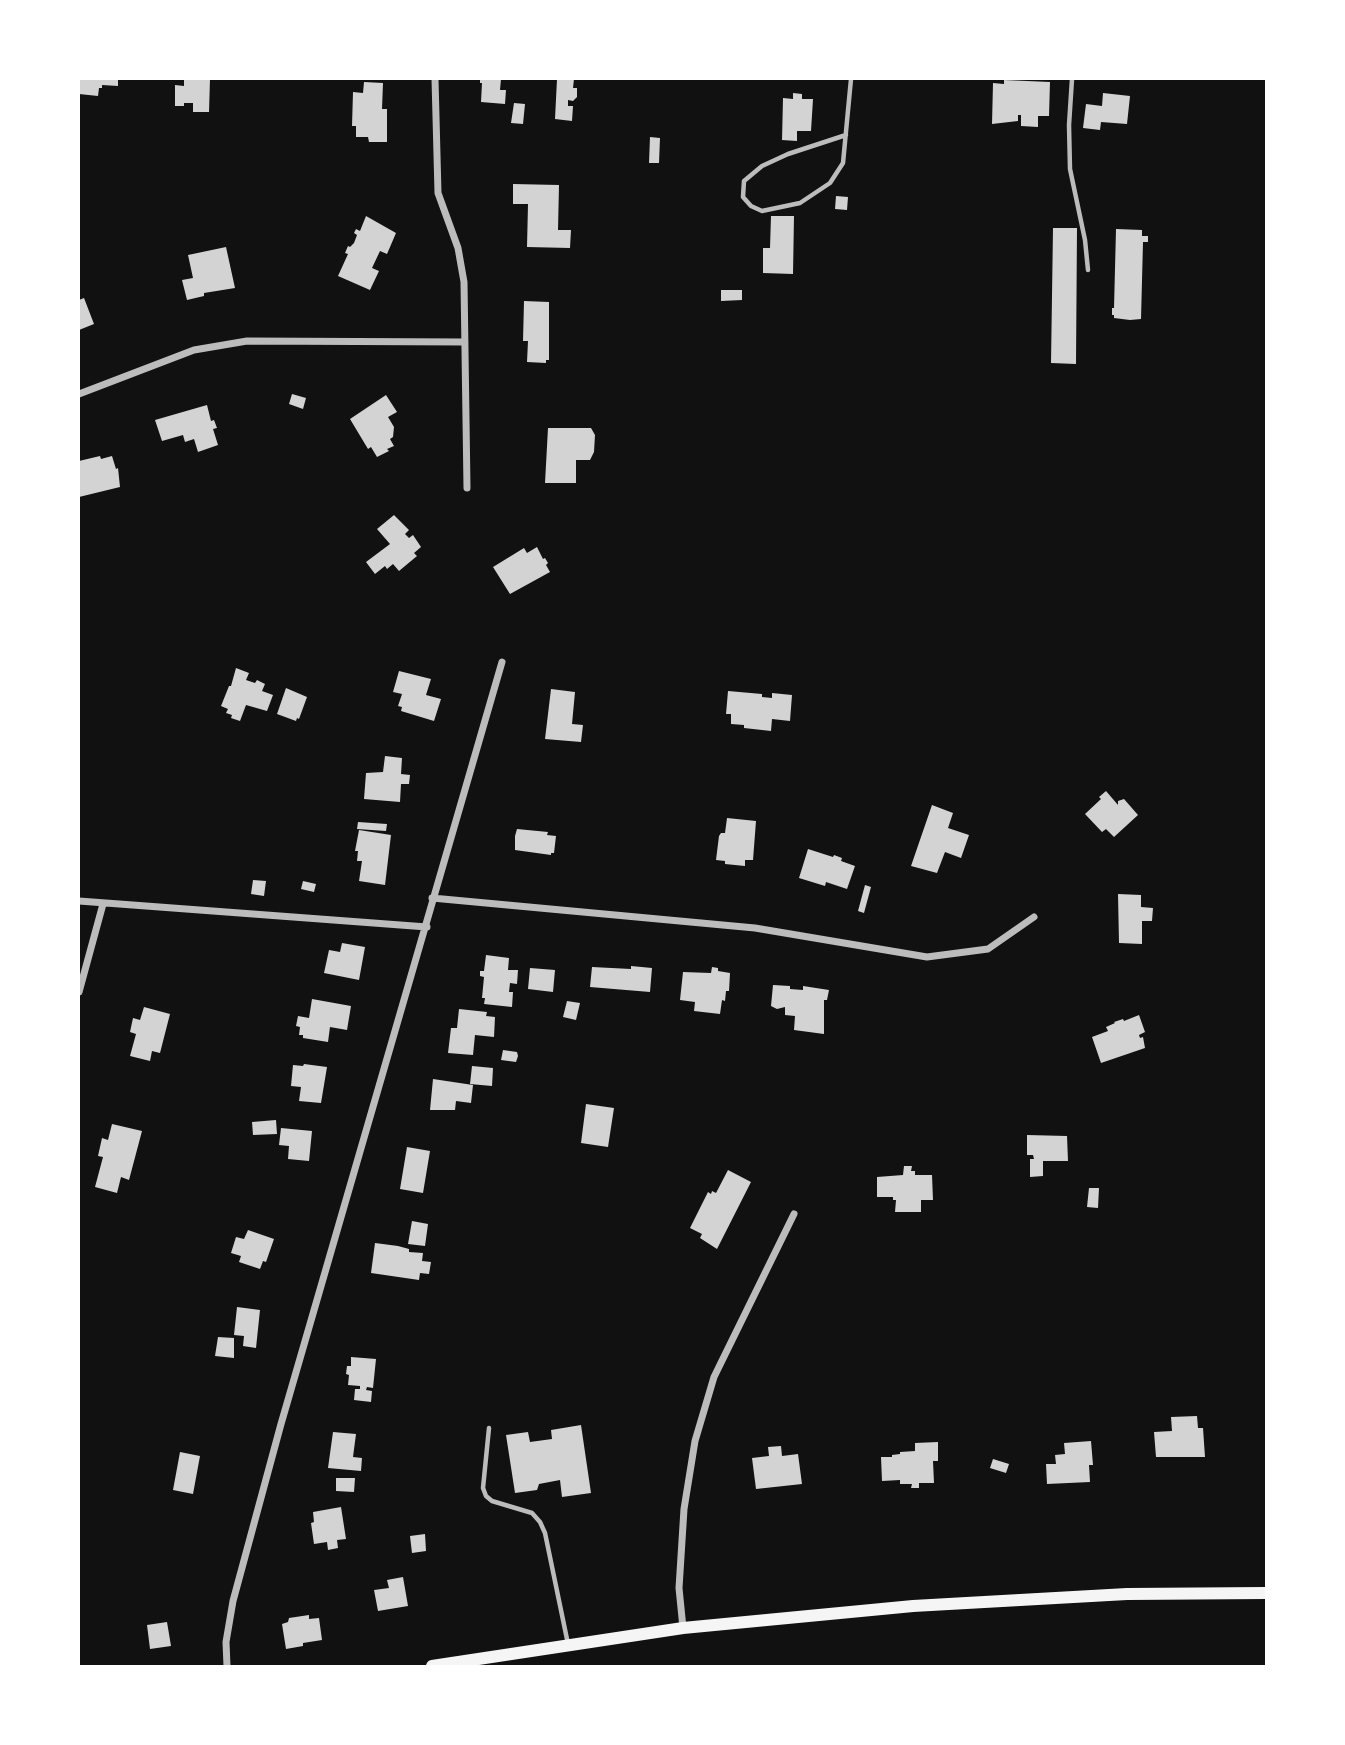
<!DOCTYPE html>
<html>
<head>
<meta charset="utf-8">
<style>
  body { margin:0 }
  #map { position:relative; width:1345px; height:1745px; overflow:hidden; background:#111; font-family:"DM Sans",sans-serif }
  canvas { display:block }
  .frame { position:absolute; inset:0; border:80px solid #fff; pointer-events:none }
</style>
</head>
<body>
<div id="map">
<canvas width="1345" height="1745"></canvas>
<div class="frame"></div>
</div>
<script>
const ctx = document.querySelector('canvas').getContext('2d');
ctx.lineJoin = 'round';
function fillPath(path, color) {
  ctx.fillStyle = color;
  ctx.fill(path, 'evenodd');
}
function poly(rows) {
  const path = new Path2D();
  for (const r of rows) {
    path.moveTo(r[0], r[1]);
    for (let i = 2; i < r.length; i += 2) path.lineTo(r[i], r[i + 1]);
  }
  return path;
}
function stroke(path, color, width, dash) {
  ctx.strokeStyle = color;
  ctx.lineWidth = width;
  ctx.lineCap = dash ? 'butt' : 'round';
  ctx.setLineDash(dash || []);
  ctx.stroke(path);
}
const building = poly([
  [79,79,118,79,118,86,102,85,102,88,99,88,98,96,79,94],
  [184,79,210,79,209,112,193,112,193,103,184,103,184,106,175,106,175,85,184,86],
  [480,79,501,79,500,90,506,90,505,104,481,102,482,83,480,83],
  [557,79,574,79,573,88,577,88,577,97,573,101,568,100,568,106,573,106,572,121,555,119],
  [1004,80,1050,82,1049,116,1038,116,1038,127,1021,126,1021,115,1018,115,1018,121,992,124,993,83,1004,84],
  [364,82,383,83,382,109,387,109,387,142,369,142,368,137,356,137,356,126,352,126,353,92,363,93],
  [793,93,802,94,802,99,813,99,811,131,797,131,797,141,782,140,783,98,793,99],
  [1103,93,1130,96,1127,124,1101,122,1100,130,1083,128,1086,104,1102,106],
  [514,103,525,104,523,124,511,123],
  [650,137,660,138,659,163,649,163],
  [513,184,559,185,558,230,571,230,570,248,527,247,528,204,513,204],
  [836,196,848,197,847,210,835,209],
  [366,216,396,233,387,254,380,251,372,268,379,271,370,290,338,276,348,254,345,253,348,246,350,247,354,243,357,235,354,233,356,229,360,231],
  [771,216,794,216,793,274,763,273,763,248,770,248],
  [1053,228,1077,228,1076,364,1051,363],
  [1116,229,1142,230,1142,236,1148,236,1148,242,1143,242,1141,319,1130,320,1114,318,1114,315,1112,315,1112,308,1114,308],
  [226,247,235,288,204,293,204,296,187,300,182,280,193,278,188,255],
  [721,290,742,290,742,300,721,301],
  [84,298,94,324,79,330,79,300],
  [524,301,549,302,549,360,546,360,546,363,527,362,528,341,523,341],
  [292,394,306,398,303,409,289,404],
  [386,395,397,412,388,417,394,427,393,437,390,439,394,446,387,449,389,451,377,457,371,447,368,449,350,419],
  [207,405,211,421,214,420,217,428,213,429,218,445,198,452,194,439,185,442,183,435,162,441,155,420],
  [548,428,591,428,595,435,594,452,590,460,576,460,576,483,545,483],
  [100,456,101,459,112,456,116,469,118,468,120,487,79,497,79,461],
  [394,515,409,530,405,534,409,538,413,535,421,547,414,553,417,556,399,571,393,564,387,569,385,566,375,574,366,562,390,544,377,529],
  [537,547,543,559,545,558,548,563,546,565,550,572,510,594,493,567,524,548,527,553],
  [236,668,249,673,246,680,255,683,257,680,265,684,262,691,273,695,267,711,246,705,240,721,231,718,232,715,226,713,228,709,221,706,229,686,231,686],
  [399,671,431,679,426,695,441,699,434,721,401,711,402,707,398,706,402,694,393,692],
  [286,688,307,697,299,719,297,718,296,721,277,714],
  [551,689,575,692,572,724,583,725,581,742,545,739],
  [728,691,762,694,762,697,772,698,772,693,792,695,790,721,772,719,771,731,744,728,744,725,731,724,731,714,726,714],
  [385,756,402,758,401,774,410,775,409,784,401,784,400,802,364,799,366,773,383,772],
  [1106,791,1118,805,1118,801,1124,799,1138,815,1114,837,1106,829,1102,832,1085,814,1101,799,1099,797],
  [932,805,953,813,948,828,969,835,961,858,945,852,937,873,911,866],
  [727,818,756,821,753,860,745,860,745,866,725,864,725,861,716,860,719,836,721,833,725,833],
  [358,822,387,824,386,831,357,829],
  [517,829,548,832,547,835,556,836,554,853,551,853,551,855,515,850,515,836],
  [359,830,391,835,385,885,359,881,362,861,357,861,358,851,355,851],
  [808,849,833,857,834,855,842,858,841,861,855,866,847,889,826,882,825,886,799,878],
  [253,880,266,881,264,896,251,894],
  [303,881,316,884,314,892,301,889],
  [865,885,871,887,864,913,858,911],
  [1118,894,1141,895,1141,907,1153,908,1152,921,1142,921,1142,944,1119,943],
  [342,943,365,947,359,980,324,973,329,950,340,952],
  [486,955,509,958,508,970,518,970,517,984,510,983,509,992,513,992,512,1007,484,1004,485,998,482,998,484,977,480,976,480,971,484,971],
  [631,966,652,968,650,992,590,987,592,967,631,969],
  [712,967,718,968,718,971,730,973,729,991,726,991,725,1001,722,1000,720,1014,694,1011,695,1002,680,1000,683,972,711,973],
  [530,968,555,970,553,992,528,989],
  [773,985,790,986,790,989,803,990,803,986,829,990,827,1000,824,1000,824,1034,794,1030,795,1016,785,1015,785,1007,777,1009,771,1006],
  [312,999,351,1006,347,1030,330,1027,328,1042,303,1038,303,1035,299,1035,300,1027,296,1026,298,1016,309,1018],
  [567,1001,580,1003,576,1020,563,1017],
  [144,1007,170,1014,160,1053,152,1051,150,1061,130,1056,136,1034,130,1032,133,1018,140,1020],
  [459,1009,487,1012,486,1016,495,1017,494,1037,475,1035,473,1055,448,1053,451,1028,457,1028],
  [1139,1015,1145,1032,1139,1035,1140,1038,1143,1037,1145,1048,1101,1063,1092,1037,1108,1031,1106,1027,1115,1023,1114,1022,1123,1019,1124,1021],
  [503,1050,517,1052,518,1056,516,1062,501,1060],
  [304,1064,327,1067,321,1103,299,1101,301,1087,291,1086,293,1065,303,1066],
  [472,1066,493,1068,492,1086,470,1084],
  [433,1079,473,1085,471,1103,456,1101,455,1110,430,1110],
  [586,1104,614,1108,608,1147,581,1143],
  [276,1120,277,1134,253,1135,252,1122],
  [112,1124,142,1131,129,1180,121,1177,117,1193,95,1187,103,1157,98,1156,102,1138,108,1140],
  [281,1128,312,1131,309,1161,288,1159,289,1146,279,1145],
  [1027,1135,1067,1136,1068,1161,1043,1161,1043,1176,1030,1177,1030,1159,1034,1159,1033,1155,1027,1155],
  [407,1147,430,1151,423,1193,400,1189],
  [904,1166,912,1166,911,1171,915,1171,915,1175,932,1175,933,1200,921,1200,921,1212,895,1212,896,1200,893,1200,893,1197,877,1197,877,1177,903,1175],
  [728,1170,751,1182,717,1249,700,1238,702,1234,690,1228,708,1192,711,1194,712,1191,716,1193],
  [1089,1188,1099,1188,1098,1208,1087,1207],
  [412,1221,428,1224,425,1246,408,1244],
  [248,1230,274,1239,266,1262,263,1261,260,1269,239,1262,241,1256,231,1253,236,1237,244,1239],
  [375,1243,398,1246,409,1249,409,1252,423,1253,422,1261,431,1262,429,1274,420,1273,419,1280,371,1273],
  [237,1307,260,1310,256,1348,243,1346,244,1336,234,1335],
  [218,1337,234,1338,234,1358,215,1356],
  [351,1357,376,1359,373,1388,367,1387,366,1390,372,1391,371,1402,354,1400,355,1389,360,1389,360,1386,348,1385,349,1375,346,1374,347,1366,351,1366],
  [1197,1416,1198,1428,1203,1428,1205,1457,1156,1457,1154,1432,1172,1431,1171,1417],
  [581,1425,591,1493,562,1497,560,1480,539,1484,537,1490,515,1493,506,1435,528,1432,530,1442,552,1439,551,1430],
  [333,1432,356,1434,353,1457,362,1458,361,1471,328,1468],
  [1091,1441,1093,1465,1089,1465,1090,1482,1047,1484,1046,1464,1056,1464,1055,1455,1065,1454,1064,1443],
  [938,1442,938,1461,933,1461,934,1483,919,1483,919,1488,911,1488,912,1484,900,1484,900,1480,882,1481,881,1457,892,1457,892,1455,900,1454,900,1452,915,1451,915,1443],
  [781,1446,782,1456,798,1454,802,1484,756,1489,752,1458,769,1456,768,1447],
  [180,1452,200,1456,193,1494,173,1490],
  [993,1459,1009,1464,1006,1473,990,1468],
  [336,1478,355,1478,354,1492,336,1491],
  [341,1507,346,1539,337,1540,338,1548,328,1550,327,1542,314,1544,311,1523,314,1522,313,1512],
  [425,1534,426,1551,412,1553,410,1536],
  [403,1577,408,1606,378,1611,374,1590,389,1588,387,1580],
  [309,1615,309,1619,319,1618,322,1640,303,1643,303,1646,286,1649,282,1624,288,1622,289,1618],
  [167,1622,171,1646,150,1649,147,1625]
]);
const service = poly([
  [1072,79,1069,125,1070,169,1085,240,1088,270],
  [846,135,788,154,762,166,744,181,743,197,751,206,762,211,800,203,830,183,843,163,851,79],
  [489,1428,483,1488,486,1496,492,1501,532,1513,540,1522,545,1533,568,1644]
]);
const minor = poly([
  [435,79,438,193,458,248,464,282,467,488],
  [79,394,194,350,247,341,465,342],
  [432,898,755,928,927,957,988,949,1034,917],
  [79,901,427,927],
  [79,992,103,904],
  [683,1628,679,1588,684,1509,695,1441,714,1377,794,1214],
  [227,1666,226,1642,233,1601,281,1424,502,662]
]);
const secondary = poly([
  [432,1666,683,1628,913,1606,1127,1594,1266,1593]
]);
fillPath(building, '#d3d3d3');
stroke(service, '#bcbcbc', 4.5);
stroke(minor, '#bcbcbc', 7);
stroke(secondary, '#f5f5f5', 12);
</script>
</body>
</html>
